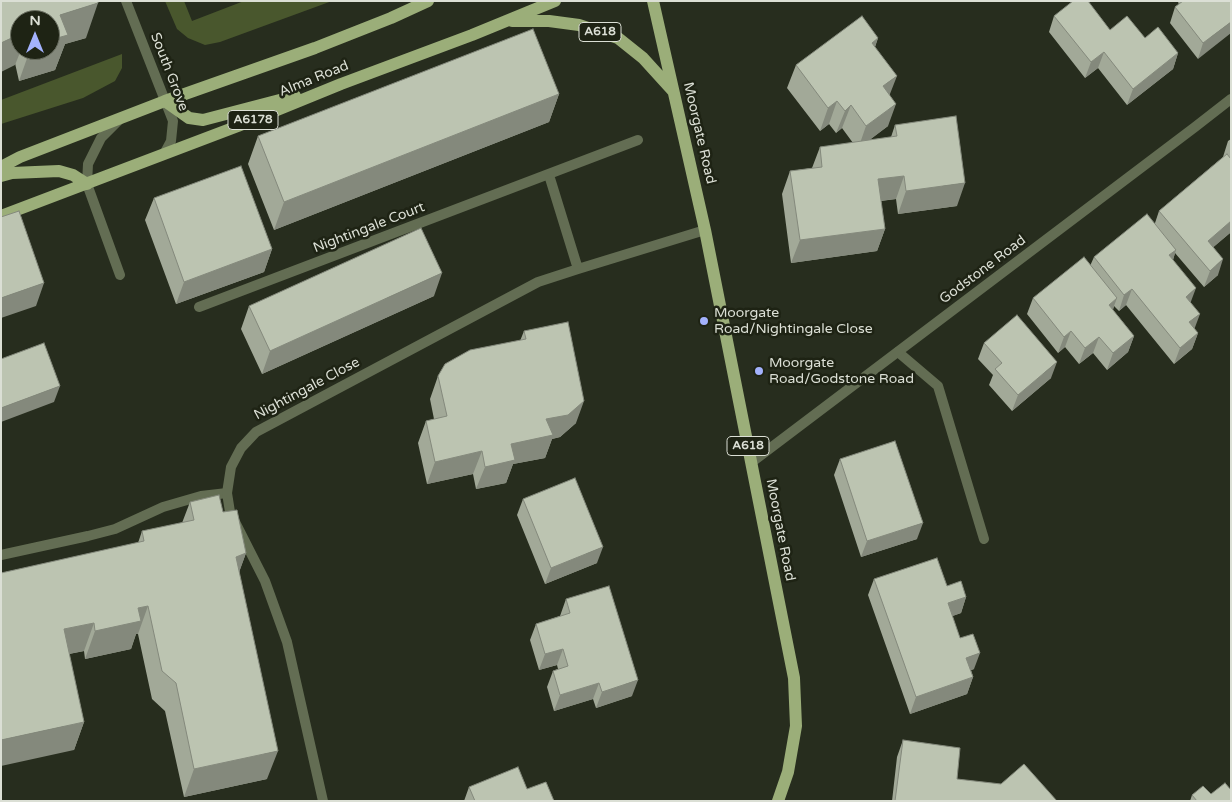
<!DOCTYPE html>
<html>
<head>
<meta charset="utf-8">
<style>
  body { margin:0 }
  #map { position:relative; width:1232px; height:802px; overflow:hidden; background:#272d1e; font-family:"Varela Round",sans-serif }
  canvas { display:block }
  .frame { position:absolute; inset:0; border:2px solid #dbdfd5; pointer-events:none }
  .north { position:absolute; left:10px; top:10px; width:50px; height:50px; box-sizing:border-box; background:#1e2314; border:1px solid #6a6e61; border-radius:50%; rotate:0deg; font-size:14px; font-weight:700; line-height:20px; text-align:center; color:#dbdfd5 }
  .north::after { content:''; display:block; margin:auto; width:18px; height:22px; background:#a3b2fd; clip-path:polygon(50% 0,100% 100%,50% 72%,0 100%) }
</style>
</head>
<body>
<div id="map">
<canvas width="1232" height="802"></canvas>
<div class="frame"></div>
<div class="north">N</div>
</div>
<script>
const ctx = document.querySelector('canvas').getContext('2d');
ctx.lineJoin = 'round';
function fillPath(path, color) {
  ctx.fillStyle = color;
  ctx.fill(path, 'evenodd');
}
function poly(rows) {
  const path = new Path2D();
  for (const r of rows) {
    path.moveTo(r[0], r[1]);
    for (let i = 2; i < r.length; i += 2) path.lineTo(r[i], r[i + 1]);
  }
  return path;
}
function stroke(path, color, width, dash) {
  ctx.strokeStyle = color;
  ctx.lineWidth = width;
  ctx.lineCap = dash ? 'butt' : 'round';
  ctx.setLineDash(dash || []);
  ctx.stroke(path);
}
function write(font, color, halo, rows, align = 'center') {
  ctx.font = font + ' "Varela Round",sans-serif';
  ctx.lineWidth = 5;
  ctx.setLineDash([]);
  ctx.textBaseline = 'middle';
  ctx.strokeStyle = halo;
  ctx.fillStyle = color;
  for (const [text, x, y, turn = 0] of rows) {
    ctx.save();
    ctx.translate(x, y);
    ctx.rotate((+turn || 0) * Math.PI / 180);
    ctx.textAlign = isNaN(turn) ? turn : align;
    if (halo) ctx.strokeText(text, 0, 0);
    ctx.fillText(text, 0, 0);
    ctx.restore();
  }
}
const green = poly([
  [165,1,184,1,192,21,244,1,332,1,220,42,205,45,188,38,177,29],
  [122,54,122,68,115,81,83,98,1,124,1,100]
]);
const service = poly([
  [126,1,173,121,171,141,164,154],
  [119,120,101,138,88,164,87,184,120,275],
  [898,352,938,386,984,539],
  [1,555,88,536,115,529,163,507,201,496,227,493]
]);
const minor = poly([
  [549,175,578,269],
  [199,307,638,140],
  [752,462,1195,127,1231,99],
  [323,801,287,642,265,581,230,512,227,493,231,467,241,448,256,432,538,282,578,269,705,230]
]);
const primary = poly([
  [653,1,705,230,794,678,796,726,788,772,778,801],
  [512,21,549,21,579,25,618,38,643,58,673,91],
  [165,101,189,118,203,120,295,96],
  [1,167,20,157,165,101,315,48,391,18,428,1],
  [1,176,12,173,59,171,73,175,87,184],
  [1,216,238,126,341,84,472,35,555,1]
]);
const wall = poly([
  [1,1,86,38,65,44,55,70,19,81],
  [20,20,50,50,20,50],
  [1179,1,1231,1,1198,59,1170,23,1175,7,1179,4,1178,3],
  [1054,16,1145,38,1178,53,1173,69,1127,105,1098,68,1085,78,1049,32],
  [878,38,875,47,890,95,888,126,869,140,891,137,895,125,957,206,898,214,896,199,881,201,885,229,877,251,791,263,782,194,790,171,812,168,820,147,853,143,842,128,836,133,829,124,820,131,787,88,796,65],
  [559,94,549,122,274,230,248,164,258,136],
  [1231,139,1231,234,1230,233,1213,247,1218,275,1204,287,1175,253,1173,260,1191,303,1194,329,1198,333,1192,349,1174,364,1126,305,1119,311,1114,306,1113,310,1134,336,1128,352,1107,370,1093,353,1079,364,1065,347,1058,353,1027,314,1033,298,1090,266,1094,257,1155,223,1159,211,1223,157,1228,141],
  [154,198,272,249,264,272,176,304,145,220],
  [434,296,262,374,241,329,249,306],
  [524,331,576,423,560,437,552,439,545,458,513,464,506,483,476,489,473,474,427,484,418,443,426,421,434,419,430,399,438,376,520,341],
  [984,343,1051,378,1012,411,989,385,993,375,978,359],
  [840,459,917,539,861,557,834,475],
  [523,499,597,563,545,584,517,515],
  [190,502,223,512,246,553,239,572,267,779,184,797,165,711,152,699,138,634,136,634,131,649,85,659,84,651,69,654,84,722,74,750,1,573,138,543,142,531,182,523],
  [874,579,947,586,966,597,961,613,952,616,960,638,974,669,971,670,973,677,967,694,910,714,868,595],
  [566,599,632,696,596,708,593,699,554,711,547,687,553,671,558,669,557,665,539,670,530,640,536,624,560,616],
  [903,740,957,779,1057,801,892,801,897,757],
  [469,787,527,789,554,801,464,801],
  [1211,794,1231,801,1190,801,1192,795]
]);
const shadedWall = poly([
  [98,3,86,38,65,44,55,70,19,81,30,50,50,50,50,40,60,15],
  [1231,22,1231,33,1198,59,1203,43],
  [20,34,20,50,21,50,15,65,1,72,1,43],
  [878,38,870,61,872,43],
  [1104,52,1098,68,1085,78,1091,62],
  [1178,53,1173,69,1127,105,1133,89],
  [897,76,888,99,883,86],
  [559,94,549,122,274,230,284,202],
  [837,101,829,124,820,131,828,108],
  [896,104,888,126,858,149,866,126],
  [851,105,842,128,836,133,845,111],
  [904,176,896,199,870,202,878,179],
  [965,183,957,206,898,214,906,191],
  [1231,221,1231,231,1230,233,1202,257,1208,241],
  [885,229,877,251,791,263,800,240],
  [272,249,264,272,176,304,184,282],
  [1176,250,1171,266,1169,255],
  [1223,259,1218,275,1204,287,1210,271],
  [442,273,434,296,262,374,270,351],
  [44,283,36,306,1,318,1,298],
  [1196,288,1190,304,1186,297],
  [1132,289,1126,305,1119,311,1124,295],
  [1117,298,1111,314,1109,305],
  [1200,314,1194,330,1189,322],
  [1071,331,1065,347,1058,353,1064,337],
  [1198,333,1192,349,1174,364,1180,348],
  [1134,336,1128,352,1107,370,1113,353],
  [1099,337,1093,353,1079,364,1085,348],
  [1057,362,1051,378,1012,411,1018,395],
  [60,386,54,402,1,422,1,408],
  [584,401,576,423,560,437,552,439,545,458,513,464,506,483,476,489,485,467,511,444,546,419],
  [482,451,473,474,427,484,435,462],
  [923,523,917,539,861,557,867,541],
  [603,547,597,563,545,584,551,568],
  [246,553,236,581,236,557],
  [966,597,961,613,942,620,948,603],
  [148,606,138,634,136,634,131,649,85,659,95,631,138,608],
  [94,623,84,651,53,657,64,629],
  [563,649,557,665,539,670,545,654],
  [980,653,974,669,961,674,966,658],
  [973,677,967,694,910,714,916,697],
  [638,680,632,696,596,708,602,692],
  [599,683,593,699,554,711,560,695],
  [84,722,74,750,1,766,1,740],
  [278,751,267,779,184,797,194,769]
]);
const building = poly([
  [1,1,98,1,98,3,60,15,68,35,50,40,50,20,20,20,20,34,1,43,1,1],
  [1073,1,1088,1,1110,30,1127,16,1145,38,1158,27,1178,53,1133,89,1104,52,1091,62,1054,16,1073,1],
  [1183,1,1231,1,1231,22,1203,43,1175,7,1183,1],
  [862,16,878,38,872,43,897,76,883,86,896,104,866,126,851,105,845,111,837,101,828,108,796,65,862,16],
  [533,29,559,94,284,202,258,136,533,29],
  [956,116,965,183,906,191,904,176,878,179,885,229,800,240,790,171,822,167,820,147,897,136,895,125,956,116],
  [1227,154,1231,159,1231,221,1208,241,1223,259,1210,271,1159,211,1227,154],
  [241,166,272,249,184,282,154,198,241,166],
  [19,211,44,283,1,298,1,217,19,211],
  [1147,214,1176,250,1169,255,1196,288,1186,297,1200,314,1189,322,1198,333,1180,348,1132,289,1124,295,1094,257,1147,214],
  [421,228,442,273,270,351,249,306,421,228],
  [1084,257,1117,298,1109,305,1134,336,1113,353,1099,337,1085,348,1071,331,1064,337,1033,298,1084,257],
  [1017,315,1057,362,1018,395,995,369,1002,363,984,343,1017,315],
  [568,322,584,401,568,415,546,419,553,435,511,444,515,460,485,467,482,451,435,462,426,421,447,416,438,376,445,364,470,350,526,339,524,331,568,322],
  [44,343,60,386,1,408,1,359,44,343],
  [895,441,923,523,867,541,840,459,895,441],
  [575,478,603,547,551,568,523,499,575,478],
  [219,495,223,512,237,510,246,553,236,557,278,751,194,769,176,683,162,671,148,606,138,608,141,621,95,631,94,623,64,629,84,722,1,740,1,573,144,541,142,531,194,520,190,502,219,495],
  [937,558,947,586,961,581,966,597,948,603,960,638,973,634,980,653,966,658,973,677,916,697,874,579,937,558],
  [609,586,638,680,602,692,599,683,560,695,553,671,568,666,563,649,545,654,536,624,570,613,566,599,609,586],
  [903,740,960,748,957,779,1001,784,1024,764,1057,801,895,801,903,740],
  [518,767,527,789,546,782,554,801,475,801,469,787,518,767],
  [1225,783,1231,790,1231,801,1197,801,1192,795,1203,786,1211,794,1225,783]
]);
const markers = [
  [704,321,5,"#a3b2fd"],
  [759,371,5,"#a3b2fd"]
];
const shields = [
  [600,32,42],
  [253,120,50],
  [748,446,42]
];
const shieldNames = [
  ["A618",600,32],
  ["A6178",253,120],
  ["A618",748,446]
];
const streetNames = [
  ["South Grove",169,72,69],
  ["Alma Road",314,79,-22],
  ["Moorgate Road",699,133,77],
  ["Nightingale Court",369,228,-21],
  ["Godstone Road",983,270,-37],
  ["Nightingale Close",307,389,-28],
  ["Moorgate Road",780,530,79]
];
const poiNames = [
  ["Moorgate",714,313],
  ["Road/Nightingale Close",714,329],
  ["Moorgate",769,363],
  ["Road/Godstone Road",769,379]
];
fillPath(green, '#49572d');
stroke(service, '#636d53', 10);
stroke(minor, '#636d53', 10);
stroke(primary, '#9bae79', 12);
fillPath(wall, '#a2a998');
fillPath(shadedWall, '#84897c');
fillPath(building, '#bcc4b1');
stroke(building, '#84897c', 1);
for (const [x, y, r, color] of markers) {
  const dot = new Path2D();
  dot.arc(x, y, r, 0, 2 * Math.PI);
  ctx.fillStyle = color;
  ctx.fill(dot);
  stroke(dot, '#1e2314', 2);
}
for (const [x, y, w] of shields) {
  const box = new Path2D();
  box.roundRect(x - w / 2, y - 9.5, w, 19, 4);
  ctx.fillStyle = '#1e2314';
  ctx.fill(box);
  stroke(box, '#dbdfd5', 1);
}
write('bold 12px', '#dbdfd5', null, shieldNames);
write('14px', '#dbdfd5', '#1e2314', streetNames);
write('14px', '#dbdfd5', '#1e2314', poiNames, 'left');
</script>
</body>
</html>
